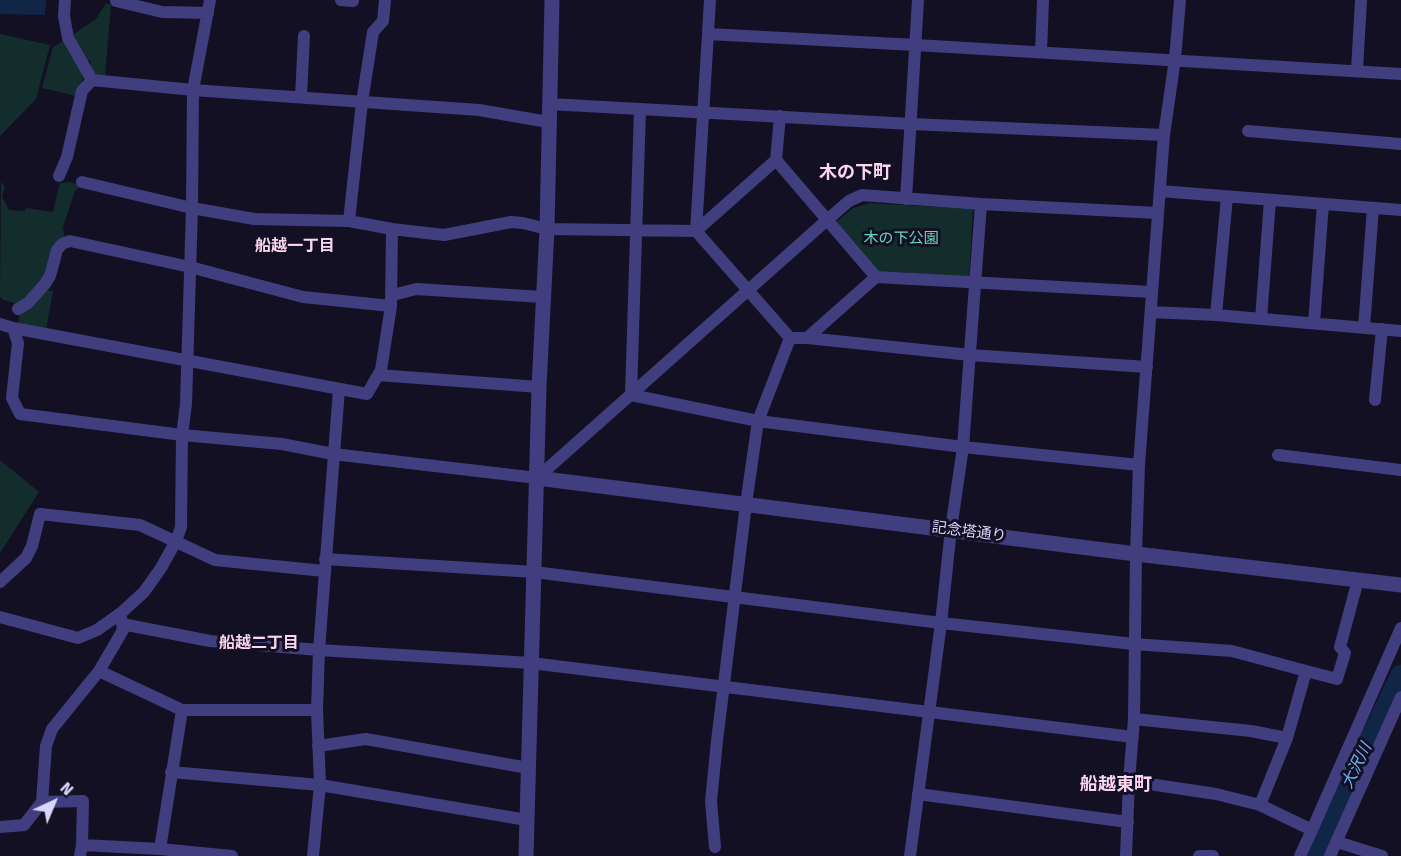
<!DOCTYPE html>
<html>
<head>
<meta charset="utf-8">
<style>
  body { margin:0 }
  #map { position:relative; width:1401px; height:856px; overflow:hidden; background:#131023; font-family:"Fira Sans",sans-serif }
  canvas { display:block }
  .north { position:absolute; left:24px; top:772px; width:60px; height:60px; -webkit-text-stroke:4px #131023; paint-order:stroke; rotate:44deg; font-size:16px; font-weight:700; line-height:24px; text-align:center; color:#d9d5fc }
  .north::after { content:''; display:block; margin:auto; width:21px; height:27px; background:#d9d5fc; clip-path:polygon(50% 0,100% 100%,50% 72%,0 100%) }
</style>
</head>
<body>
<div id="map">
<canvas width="1401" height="856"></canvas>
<div class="north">N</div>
</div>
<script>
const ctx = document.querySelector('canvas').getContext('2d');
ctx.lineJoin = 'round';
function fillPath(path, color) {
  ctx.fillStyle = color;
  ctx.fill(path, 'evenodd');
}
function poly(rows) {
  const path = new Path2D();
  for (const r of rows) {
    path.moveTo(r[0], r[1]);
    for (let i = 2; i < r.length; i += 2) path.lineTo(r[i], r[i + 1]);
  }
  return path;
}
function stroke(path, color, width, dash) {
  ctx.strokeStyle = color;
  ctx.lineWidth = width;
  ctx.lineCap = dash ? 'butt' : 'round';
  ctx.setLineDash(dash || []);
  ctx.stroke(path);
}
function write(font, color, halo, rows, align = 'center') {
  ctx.font = font + ' "Fira Sans","Noto Sans JP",sans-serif';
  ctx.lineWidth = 6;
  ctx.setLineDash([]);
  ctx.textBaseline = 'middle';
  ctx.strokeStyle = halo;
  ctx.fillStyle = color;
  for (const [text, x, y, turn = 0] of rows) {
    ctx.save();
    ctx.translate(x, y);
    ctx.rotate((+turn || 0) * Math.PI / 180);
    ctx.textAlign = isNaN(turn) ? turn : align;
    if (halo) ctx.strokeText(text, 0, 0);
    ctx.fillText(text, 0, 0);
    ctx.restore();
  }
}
const green = poly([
  [106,3,111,5,105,77,92,74,90,71,91,61,83,59,71,36,96,19],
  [0,34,50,45,36,99,0,136],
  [65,40,69,52,84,75,76,96,42,88,53,47],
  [1,182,5,186,2,197,9,210,25,211,26,208,53,212,60,183,70,182,80,186,75,191,63,227,65,237,47,277,20,305,4,300,0,297],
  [870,203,973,209,969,277,877,271,836,222,853,208],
  [44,290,53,291,46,330,18,323,20,312],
  [0,460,39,492,0,553]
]);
const water = poly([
  [0,0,46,0,45,15,0,14]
]);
const river = poly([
  [1314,856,1401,675]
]);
const minor = poly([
  [65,0,64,16,68,38,92,80,193,90,479,110,548,122],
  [341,0,353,1],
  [710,0,696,231,790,338,807,338,970,355,1147,367],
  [116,1,162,12,208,13],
  [708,34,916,45,1401,74],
  [1041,52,1043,0],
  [1357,70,1361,0],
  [301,97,304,36],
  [549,104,911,124,1164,135],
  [640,109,631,395,758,421,963,447,1139,465],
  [1248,131,1401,144],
  [776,160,876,277],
  [59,176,67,157,82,91,92,80],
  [82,182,192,208,254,219,349,221,392,229,444,235,511,222,523,223,547,229,696,231,776,160,780,116],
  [1160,191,1401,210],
  [906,199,918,0],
  [349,221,362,102,373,32,383,21,385,0],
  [393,295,416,289,543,297],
  [18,309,28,303,45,284,50,276,57,250,62,244,70,241,190,267,303,297,391,306],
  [1151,312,1216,315,1401,331],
  [1216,315,1227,197],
  [1261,319,1270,200],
  [1314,323,1323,204],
  [0,324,13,328,367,394,381,370,391,306,392,229],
  [13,328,18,343,12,398,20,414,182,435,282,444,333,454,537,478,827,220,849,201,862,195,981,204,1158,213],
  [1364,328,1373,208],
  [807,338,876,277,1152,292],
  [378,375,539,387],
  [1375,400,1382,329],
  [1278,455,1401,470],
  [325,559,534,572,941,623,1134,644,1232,651,1306,671],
  [0,582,26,558,32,546,40,514,140,525,215,560,324,571],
  [0,617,78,638,97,630,121,613,144,592,161,568,176,541,181,527,182,435,186,404,192,208,193,90,210,0],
  [122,624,210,641,319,650,531,663,1133,737],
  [99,671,182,710,317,710],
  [1134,719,1251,731,1287,738],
  [318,746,366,739,528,768],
  [171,772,320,785,527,820],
  [1129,781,1216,794,1260,805,1312,830,1401,628],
  [918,794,1128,822],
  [42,802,83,801,82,845],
  [1260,805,1287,738,1306,671,1337,679,1345,653,1340,647,1358,580],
  [0,827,24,825,42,802,46,746,52,729,99,671,123,630,121,617],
  [1337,842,1382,856],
  [715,847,711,801,717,741,746,504,758,421,790,338],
  [160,849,182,710],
  [80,856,82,845,160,849,232,856],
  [313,856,320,785,317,710,319,650,339,389],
  [910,856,941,623,951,529,963,447,981,204],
  [1126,856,1129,781,1134,719,1136,554,1139,465,1164,135,1175,59,1180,0],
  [1199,856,1213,856],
  [1300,856,1312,830],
  [1330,856,1401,697]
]);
const tertiary = poly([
  [537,478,1136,554,1401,585],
  [526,856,539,387,547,229,552,0]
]);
const parkNames = [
  ["木の下公園",901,239]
];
const streetNames = [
  ["記念塔通り",969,532,7]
];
const neighbourhoodNames = [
  ["船越一丁目",295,247],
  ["船越二丁目",259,644]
];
const waterNames = [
  ["大沢川",1357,766,-64]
];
const quarterNames = [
  ["木の下町",855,173],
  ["船越東町",1116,785]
];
fillPath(green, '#132d2c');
fillPath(water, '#112546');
stroke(river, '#112546', 21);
stroke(minor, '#403e7f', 12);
stroke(tertiary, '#403e7f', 15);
write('15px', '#65d8bb', '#131023', parkNames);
write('15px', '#d9d5fc', '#131023', streetNames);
write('bold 16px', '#fcd6ee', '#131023', neighbourhoodNames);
write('italic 16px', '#6ab4f5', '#131023', waterNames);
write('bold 18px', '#fcd6ee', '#131023', quarterNames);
</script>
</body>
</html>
